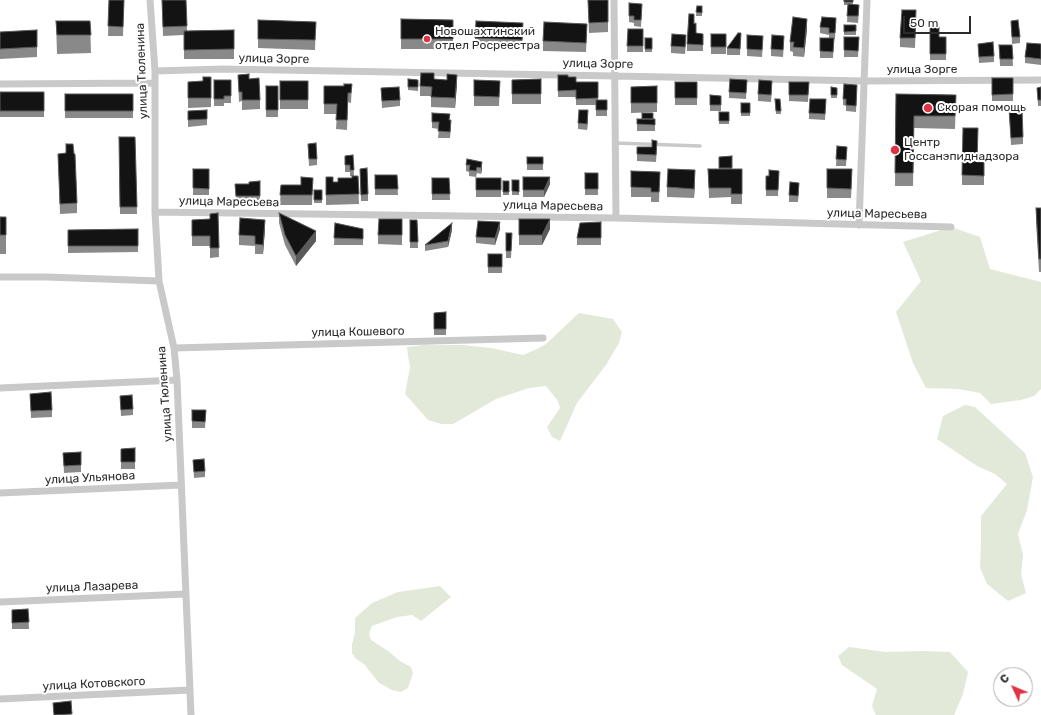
<!DOCTYPE html>
<html>
<head>
<meta charset="utf-8">
<style>
  body { margin:0 }
  #map { position:relative; width:1041px; height:715px; overflow:hidden; background:#fff; font-family:Rubik,sans-serif }
  canvas { display:block }
  .north { position:absolute; left:993px; top:667px; width:40px; height:40px; box-sizing:border-box; background:#fff; border:1px solid #ababab; border-radius:50%; rotate:314deg; font-size:11px; font-weight:700; line-height:16px; text-align:center; color:#2c2c2c }
  .north::after { content:''; display:block; margin:auto; width:14px; height:18px; background:#de3344; clip-path:polygon(50% 0,100% 100%,50% 72%,0 100%) }
  .scale { position:absolute; left:903px; top:16px; width:68px; height:18px; box-sizing:border-box; border:2px solid #2c2c2c; border-top:0; padding-left:5px; font-size:12px; line-height:14px; white-space:nowrap; color:#2c2c2c; -webkit-text-stroke:3px #fff; paint-order:stroke }
</style>
</head>
<body>
<div id="map">
<canvas width="1041" height="715"></canvas>
<div class="north">С</div>
<div class="scale">50 m</div>
</div>
<script>
const ctx = document.querySelector('canvas').getContext('2d');
ctx.lineJoin = 'round';
function fillPath(path, color) {
  ctx.fillStyle = color;
  ctx.fill(path, 'evenodd');
}
function poly(rows) {
  const path = new Path2D();
  for (const r of rows) {
    path.moveTo(r[0], r[1]);
    for (let i = 2; i < r.length; i += 2) path.lineTo(r[i], r[i + 1]);
  }
  return path;
}
function stroke(path, color, width, dash) {
  ctx.strokeStyle = color;
  ctx.lineWidth = width;
  ctx.lineCap = dash ? 'butt' : 'round';
  ctx.setLineDash(dash || []);
  ctx.stroke(path);
}
function write(font, color, halo, rows, align = 'center') {
  ctx.font = font + ' Rubik,sans-serif';
  ctx.lineWidth = 4;
  ctx.setLineDash([]);
  ctx.textBaseline = 'middle';
  ctx.strokeStyle = halo;
  ctx.fillStyle = color;
  for (const [text, x, y, turn = 0] of rows) {
    ctx.save();
    ctx.translate(x, y);
    ctx.rotate((+turn || 0) * Math.PI / 180);
    ctx.textAlign = isNaN(turn) ? turn : align;
    if (halo) ctx.strokeText(text, 0, 0);
    ctx.fillText(text, 0, 0);
    ctx.restore();
  }
}
const green = poly([
  [951,227,980,237,990,269,1041,282,1041,389,1034,396,1021,400,991,404,980,393,958,389,926,388,913,363,896,312,921,281,903,242],
  [579,313,613,319,622,332,619,343,606,365,577,403,560,441,552,437,547,427,560,408,558,401,546,386,529,388,496,399,453,424,441,424,428,420,405,394,410,367,408,356,407,347,423,345,462,345,491,348,523,355,537,349,546,344],
  [965,405,975,407,1025,453,1033,477,1027,510,1018,534,1023,555,1021,574,1026,593,1008,601,987,584,980,568,981,540,981,516,1007,484,995,474,977,466,937,439,943,416],
  [440,586,451,597,421,621,412,615,397,617,372,626,369,634,371,640,388,651,400,661,411,667,413,673,408,688,401,692,392,690,379,683,364,664,356,659,352,653,352,644,355,633,355,618,372,603,398,592],
  [849,647,885,652,922,651,950,652,968,672,963,694,954,715,876,715,872,706,877,689,842,665,838,656]
]);
const service = poly([
  [615,143,700,146]
]);
const minor = poly([
  [150,0,155,71,155,212,159,281,174,348,177,380,191,715],
  [614,0,616,218],
  [155,71,223,69,615,76,864,81,1041,80],
  [0,84,155,83],
  [155,212,616,218,951,227],
  [859,225,867,0],
  [0,277,47,277,159,281],
  [174,348,543,338],
  [0,388,177,380],
  [0,493,181,485],
  [0,602,186,594],
  [0,699,190,690]
]);
const wall = poly([
  [109,0,124,0,123,36,108,36],
  [162,0,186,0,187,31,234,30,234,59,184,59,184,35,163,36],
  [588,0,608,0,608,32,589,33],
  [844,0,853,0,853,5,859,11,858,23,847,22,848,5,844,5],
  [697,6,702,6,702,16,696,16],
  [642,10,641,27,634,26,634,23,629,22,629,16],
  [836,18,835,39,834,39,833,58,820,58,820,38,829,38,829,35,820,33,820,27],
  [401,19,453,20,453,49,401,49],
  [258,20,316,22,315,50,258,48],
  [916,20,915,48,900,47,900,38],
  [56,21,90,21,91,53,57,54],
  [1011,21,1020,37,1020,43,1012,44],
  [694,24,696,33,703,34,703,51,687,51,687,44],
  [844,25,856,25,856,35,844,35],
  [930,27,939,37,946,37,946,60,930,60],
  [628,29,643,29,643,52,627,52],
  [807,29,804,57,793,56,793,52,790,51,790,42],
  [0,32,37,47,37,57,0,59],
  [523,33,522,50,475,48,475,38],
  [587,33,586,52,543,51,543,41],
  [741,33,740,55,727,55,727,48],
  [711,34,726,34,726,54,711,54],
  [844,37,859,37,858,57,844,57],
  [645,38,652,38,652,52,645,52],
  [686,42,685,54,671,53,671,46],
  [784,42,783,57,771,56,771,49],
  [763,43,762,57,747,56,747,49],
  [978,44,994,56,994,62,979,63],
  [1041,44,1041,65,1025,63,1025,57],
  [999,45,1012,45,1013,66,1000,66],
  [238,75,249,79,260,100,260,109,242,110,242,101,239,102],
  [558,75,568,77,576,82,598,82,598,100,607,100,607,116,596,116,596,105,576,105,576,97,558,97],
  [211,77,211,107,188,108,188,82,203,81],
  [992,78,1013,78,1013,101,992,101],
  [408,79,418,80,418,91,408,90],
  [434,79,457,84,455,108,431,107,431,96,420,96,420,86],
  [541,79,541,104,512,104,512,80],
  [214,80,231,80,231,103,224,103,224,106,214,106],
  [474,80,500,81,499,106,474,106],
  [747,80,746,99,729,98,729,92],
  [280,81,308,81,308,109,280,109],
  [675,82,697,82,697,105,675,105],
  [789,82,809,82,808,102,789,101],
  [352,84,351,103,348,102,347,130,336,129,337,114,324,114,324,86,344,86],
  [266,86,278,86,278,117,266,117],
  [657,86,657,112,631,113,631,87],
  [831,87,837,88,837,98,831,98],
  [1041,87,1041,106,1038,106,1037,88],
  [381,88,400,100,400,106,382,108],
  [772,88,771,102,758,101,758,94],
  [857,91,856,112,846,111,846,106,843,105,843,99],
  [0,92,44,92,44,117,0,117],
  [65,94,133,94,133,118,65,118],
  [896,94,956,95,955,129,914,128,913,186,895,186],
  [710,95,721,96,721,111,710,111],
  [775,99,780,99,781,114,776,114],
  [826,99,825,120,809,119,809,113],
  [741,103,750,103,750,116,741,116],
  [1009,109,1023,137,1023,144,1011,145],
  [188,111,207,119,207,125,188,127],
  [719,112,729,112,729,124,719,124],
  [588,117,587,130,578,129,578,123],
  [637,119,655,119,655,131,637,131],
  [450,120,451,127,450,138,438,138,439,129,432,128,432,122],
  [119,137,135,137,137,214,120,214],
  [978,138,977,162,984,162,984,185,962,185,962,175],
  [66,144,77,203,77,213,60,214,58,154,66,153],
  [308,144,317,159,317,165,309,166],
  [837,146,847,147,846,166,836,166],
  [637,147,657,147,656,162,637,161],
  [353,155,354,176,358,176,359,204,326,205,326,177,333,182,338,182,352,178,352,176,350,176,350,172,345,172,345,156],
  [732,156,732,169,742,169,742,204,731,204,731,197,709,198,708,169,719,169,719,157],
  [527,157,543,157,543,170,527,170],
  [467,159,482,169,481,174,477,173,476,177,469,176,469,172,466,171,466,165],
  [193,169,209,169,209,195,193,195],
  [360,169,368,194,368,201,361,201],
  [631,171,660,172,659,202,651,202,651,197,631,197],
  [779,171,778,196,766,196,766,176,769,176],
  [585,173,598,173,598,195,585,195],
  [375,175,397,175,398,195,375,195],
  [523,177,550,184,544,197,523,197],
  [313,178,312,205,280,205,281,185,301,185],
  [432,178,449,178,450,200,432,200],
  [476,178,501,178,501,197,476,197],
  [852,179,851,198,827,198,827,188],
  [512,180,519,180,519,195,512,195],
  [695,180,694,198,667,197,667,187],
  [260,181,260,202,236,202,235,184,249,184],
  [503,181,509,181,509,195,503,195],
  [799,189,798,202,789,202,789,195],
  [314,190,322,190,322,203,314,203],
  [1036,208,1041,208,1041,272,1039,272,1036,221],
  [218,213,219,257,210,258,210,246,192,246,192,220,210,219],
  [279,213,316,241,296,266,285,245,279,223],
  [0,217,6,217,6,254,0,254],
  [519,219,550,229,542,245,519,245],
  [410,220,417,220,418,248,410,248],
  [601,222,601,245,577,245,577,238],
  [335,223,363,229,363,245,334,245],
  [138,229,138,252,68,253,68,230],
  [265,229,263,254,255,254,255,246,239,245,239,235],
  [402,229,402,245,378,244,378,235],
  [500,229,495,245,476,243,476,237],
  [452,230,448,247,425,251,425,245],
  [506,233,512,239,511,258,506,258],
  [488,254,502,254,502,273,488,273],
  [446,312,446,335,434,335,434,313],
  [30,394,52,410,52,417,31,418],
  [120,396,133,409,133,415,121,416],
  [192,410,206,410,205,428,192,428],
  [135,448,135,469,121,469,121,449],
  [63,453,81,465,81,472,64,473],
  [193,460,205,471,205,477,194,478],
  [28,609,29,629,12,629,12,610]
]);
const shadedWall = poly([
  [807,19,807,29,804,57,804,48],
  [457,75,457,84,455,108,455,98],
  [588,110,588,117,587,130,587,124],
  [482,162,482,169,481,174,481,168],
  [695,170,695,180,694,198,694,189],
  [550,177,550,184,544,197,544,190],
  [550,219,550,229,542,245,542,235],
  [265,220,265,229,263,254,263,245],
  [500,222,500,229,495,245,495,238],
  [452,223,452,230,448,247,448,241],
  [316,231,316,241,296,266,296,256]
]);
const building = poly([
  [109,0,124,0,123,27,108,26,109,0],
  [162,0,186,0,187,26,163,27,162,0],
  [588,0,608,0,608,22,589,23,588,0],
  [844,0,853,0,853,2,844,2,844,0],
  [629,3,642,4,641,20,634,20,634,16,629,16,629,3],
  [848,4,859,5,858,16,847,16,848,4],
  [697,6,702,6,702,13,696,12,697,6],
  [902,10,916,10,915,38,900,38,902,10],
  [689,14,694,14,694,24,696,23,696,33,703,34,703,45,687,44,689,14],
  [793,17,807,19,804,48,793,47,794,42,790,42,793,17],
  [822,17,836,18,835,33,829,33,829,28,820,27,822,17],
  [401,19,453,20,453,39,401,39,401,19],
  [258,20,316,22,315,40,258,39,258,20],
  [1018,20,1020,37,1012,37,1011,21,1018,20],
  [56,21,90,21,91,35,57,35,56,21],
  [476,21,523,23,522,40,475,38,476,21],
  [544,22,587,24,586,43,543,41,544,22],
  [844,25,856,25,856,31,844,32,844,25],
  [930,27,939,27,939,37,946,37,946,54,930,54,930,27],
  [628,29,643,29,643,46,627,46,628,29],
  [37,30,37,47,0,49,0,32,37,30],
  [234,30,234,49,184,50,184,31,234,30],
  [738,33,741,33,740,49,727,48,738,33],
  [672,34,686,35,685,47,671,46,672,34],
  [711,34,726,34,726,47,711,47,711,34],
  [747,35,763,36,762,50,747,49,747,35],
  [772,35,784,36,783,50,771,49,772,35],
  [844,37,859,37,858,51,844,50,844,37],
  [645,38,652,38,652,49,645,49,645,38],
  [820,38,834,38,833,52,820,51,820,38],
  [993,42,994,56,979,57,978,44,993,42],
  [1027,43,1041,44,1041,59,1025,57,1027,43],
  [999,45,1012,45,1013,59,1000,59,999,45],
  [421,73,434,73,434,79,447,80,447,74,457,75,455,98,431,97,432,87,420,86,421,73],
  [249,74,249,79,259,78,260,100,242,100,242,92,239,92,238,75,249,74],
  [558,75,568,75,568,77,576,77,576,82,598,82,598,98,576,99,576,90,558,91,558,75],
  [203,77,211,77,211,98,188,98,188,82,203,81,203,77],
  [992,78,1013,78,1013,94,992,95,992,78],
  [408,79,418,80,418,87,408,87,408,79],
  [541,79,541,94,512,94,512,80,541,79],
  [730,79,747,80,746,93,729,92,730,79],
  [214,80,231,80,231,96,224,96,224,99,214,99,214,80],
  [474,80,500,81,499,97,474,96,474,80],
  [759,80,772,81,771,95,758,94,759,80],
  [280,81,308,81,308,100,280,100,280,81],
  [675,82,697,82,697,98,675,98,675,82],
  [789,82,809,82,808,95,789,95,789,82],
  [344,84,352,84,351,93,348,93,347,120,336,120,337,104,324,104,324,86,344,86,344,84],
  [844,84,857,85,856,106,846,105,846,99,843,99,844,84],
  [266,86,278,86,278,110,266,110,266,86],
  [657,86,657,103,631,103,631,87,657,86],
  [399,87,400,100,382,101,381,88,399,87],
  [831,87,837,88,837,95,831,95,831,87],
  [1041,87,1041,100,1038,100,1037,88,1041,87],
  [0,92,44,92,44,111,0,111,0,92],
  [65,94,133,94,133,111,65,111,65,94],
  [896,94,956,95,955,116,914,116,913,173,895,173,896,94],
  [710,95,721,96,721,105,710,105,710,95],
  [775,99,780,99,781,111,776,111,775,99],
  [810,99,826,99,825,114,809,113,810,99],
  [596,100,607,100,607,110,596,110,596,100],
  [741,103,750,103,750,113,741,113,741,103],
  [1022,108,1023,137,1011,138,1009,109,1022,108],
  [207,110,207,119,188,120,188,111,207,110],
  [579,110,588,110,587,124,578,123,579,110],
  [719,112,729,112,729,121,719,121,719,112],
  [432,113,450,114,449,120,451,120,450,132,438,131,439,122,432,122,432,113],
  [642,113,653,113,653,119,642,119,642,113],
  [637,119,655,119,655,125,637,124,637,119],
  [963,128,978,128,977,162,984,162,984,176,962,175,963,128],
  [119,137,135,137,137,207,120,207,119,137],
  [652,140,657,141,656,155,637,154,637,147,652,147,652,140],
  [316,143,317,159,309,159,308,144,316,143],
  [66,144,73,144,74,154,75,154,77,203,60,204,58,154,66,153,66,144],
  [837,146,847,147,846,160,836,159,837,146],
  [353,155,354,170,350,170,350,165,345,165,345,156,353,155],
  [732,156,732,168,719,168,719,157,732,156],
  [527,157,543,157,543,164,527,164,527,157],
  [467,159,482,162,481,168,477,167,476,171,469,170,470,165,466,165,467,159],
  [367,168,368,194,361,195,360,169,367,168],
  [193,169,209,169,209,189,193,188,193,169],
  [668,169,695,170,694,189,667,187,668,169],
  [708,169,742,169,742,194,731,194,731,188,709,188,708,169],
  [827,169,852,169,851,189,827,188,827,169],
  [769,170,779,171,778,190,766,190,766,176,769,176,769,170],
  [631,171,660,172,659,192,651,192,651,188,631,187,631,171],
  [585,173,598,173,598,189,585,189,585,173],
  [375,175,397,175,398,189,375,189,375,175],
  [352,176,358,176,359,194,326,195,326,177,333,177,333,182,338,182,338,178,352,178,352,176],
  [301,177,313,178,312,195,280,195,281,185,301,185,301,177],
  [523,177,550,177,544,190,523,190,523,177],
  [432,178,449,178,450,194,432,194,432,178],
  [476,178,501,178,501,190,476,190,476,178],
  [512,180,519,180,519,192,512,191,512,180],
  [260,181,260,196,236,196,235,184,249,184,249,182,260,181],
  [503,181,509,181,509,192,503,192,503,181],
  [790,182,799,183,798,196,789,195,790,182],
  [314,190,322,190,322,200,314,200,314,190],
  [1036,208,1041,208,1041,259,1039,259,1036,208],
  [218,213,219,248,210,248,210,236,192,236,192,220,210,219,210,214,218,213],
  [279,213,316,231,296,256,285,235,279,213],
  [0,217,6,217,6,235,0,235,0,217],
  [240,218,265,220,263,245,255,244,255,236,239,235,240,218],
  [379,219,402,219,402,235,378,235,379,219],
  [519,219,550,219,542,235,519,235,519,219],
  [410,220,417,220,418,242,410,242,410,220],
  [478,221,500,222,495,238,476,237,478,221],
  [601,222,601,238,577,238,580,223,601,222],
  [335,223,363,229,363,239,334,238,335,223],
  [452,223,448,241,425,245,452,223],
  [138,229,138,246,68,246,68,230,138,229],
  [506,233,512,233,511,251,506,251,506,233],
  [488,254,502,254,502,267,488,267,488,254],
  [446,312,446,329,434,329,434,313,446,312],
  [51,392,52,410,31,411,30,394,51,392],
  [132,395,133,409,121,410,120,396,132,395],
  [192,410,206,410,205,422,192,421,192,410],
  [135,448,135,462,121,462,121,449,135,448],
  [81,452,81,465,64,466,63,453,81,452],
  [204,459,205,471,194,472,193,460,204,459],
  [28,609,29,622,12,623,12,610,28,609],
  [71,701,72,714,54,715,53,703,71,701]
]);
const markers = [
  [427,39,4,"#de3344"],
  [928,108,5,"#de3344"],
  [895,150,5,"#de3344"]
];
const poiNames = [
  ["Новошахтинский",435,32],
  ["отдел Росреестра",435,46],
  ["Скорая помощь",937,108],
  ["Центр",904,143],
  ["Госсанэпиднадзора",904,157]
];
const streetNames = [
  ["улица Зорге",274,59,1],
  ["улица Зорге",598,64,1],
  ["улица Зорге",922,70],
  ["улица Тюленина",142,71,-92],
  ["улица Маресьева",229,202,1],
  ["улица Маресьева",553,206,1],
  ["улица Маресьева",877,214,1],
  ["улица Кошевого",358,332,-1],
  ["улица Тюленина",165,394,-94],
  ["улица Ульянова",90,478,-3],
  ["улица Лазарева",92,587,-2],
  ["улица Котовского",94,684,-3]
];
fillPath(green, '#e2e9d9');
stroke(service, '#c9c9c9', 3.5);
stroke(minor, '#c9c9c9', 7);
fillPath(wall, '#898989');
fillPath(shadedWall, '#5a5a5a');
fillPath(building, '#131313');
stroke(building, '#5a5a5a', 1);
for (const [x, y, r, color] of markers) {
  const dot = new Path2D();
  dot.arc(x, y, r, 0, 2 * Math.PI);
  ctx.fillStyle = color;
  ctx.fill(dot);
  stroke(dot, '#fff', 1.5);
}
write('12px', '#2c2c2c', '#fff', poiNames, 'left');
write('12px', '#2c2c2c', '#fff', streetNames);
</script>
</body>
</html>
